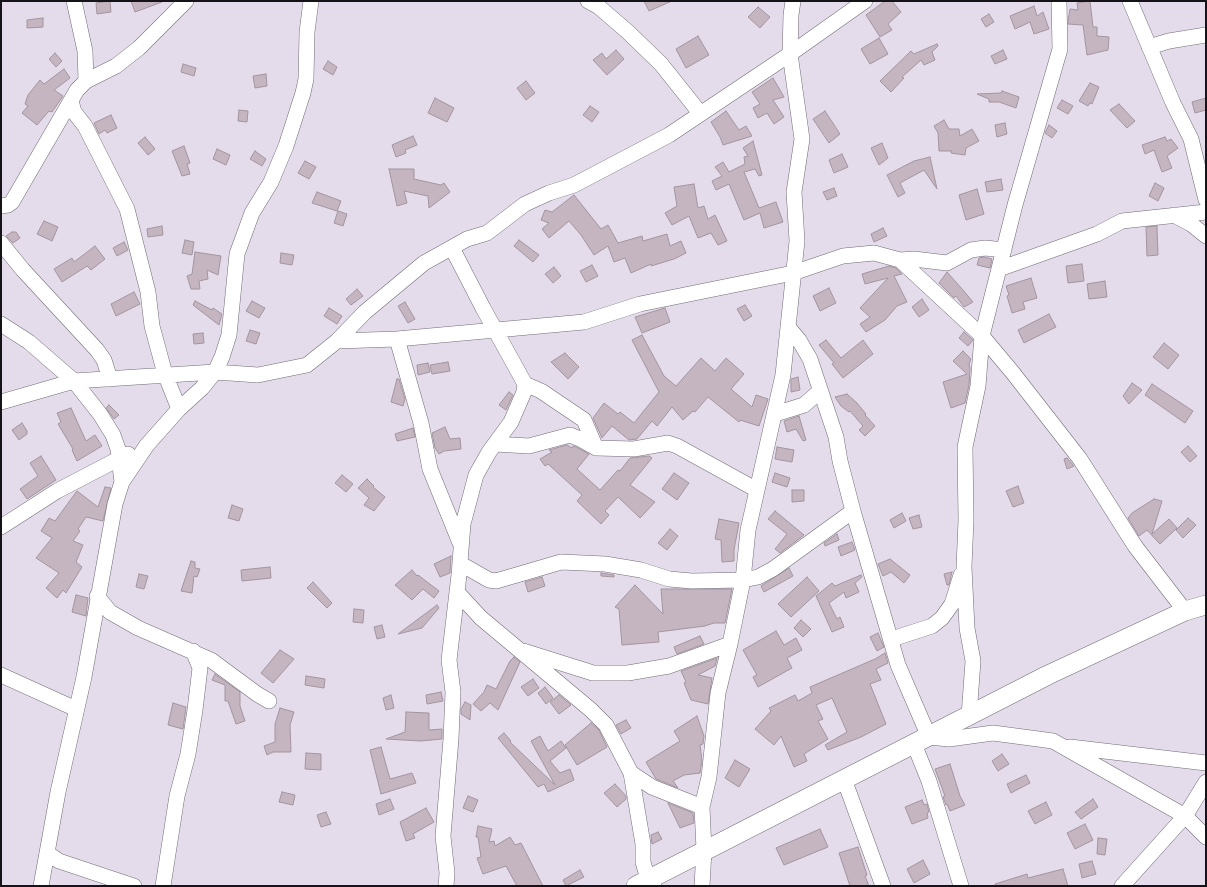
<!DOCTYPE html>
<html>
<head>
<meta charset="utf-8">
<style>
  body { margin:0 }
  #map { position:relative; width:1207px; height:887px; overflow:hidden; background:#e4dbeb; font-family:"Archivo Narrow",sans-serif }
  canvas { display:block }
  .frame { position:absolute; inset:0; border:2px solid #151218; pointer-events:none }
</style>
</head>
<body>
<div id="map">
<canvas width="1207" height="887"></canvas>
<div class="frame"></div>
</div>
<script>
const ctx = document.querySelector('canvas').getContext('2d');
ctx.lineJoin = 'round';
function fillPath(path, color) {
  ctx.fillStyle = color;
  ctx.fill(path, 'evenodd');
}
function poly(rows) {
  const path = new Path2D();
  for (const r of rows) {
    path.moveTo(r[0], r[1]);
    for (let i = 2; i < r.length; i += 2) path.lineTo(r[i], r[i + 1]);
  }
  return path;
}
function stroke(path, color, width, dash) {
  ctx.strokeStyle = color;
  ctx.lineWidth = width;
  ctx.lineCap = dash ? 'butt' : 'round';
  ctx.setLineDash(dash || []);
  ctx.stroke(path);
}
const building = poly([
  [110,1,111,12,97,14,96,3,110,1],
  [131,1,162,1,162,2,135,12,131,1],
  [644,1,672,1,649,11,644,1],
  [885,1,892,1,901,12,888,24,892,30,880,37,866,15,885,1],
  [1090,1,1093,27,1097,27,1097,36,1109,37,1108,50,1087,55,1083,25,1068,24,1068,21,1070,9,1078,10,1077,3,1090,1],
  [1034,6,1037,16,1043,12,1049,29,1034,34,1030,22,1015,29,1010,16,1034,6],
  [758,7,770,17,760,28,748,17,758,7],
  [989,14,994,22,986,27,981,19,989,14],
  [43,18,43,27,27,28,27,20,43,18],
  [698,36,709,55,686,68,676,49,698,36],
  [879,38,888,54,870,64,861,49,879,38],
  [937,44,938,46,932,52,935,60,924,65,921,60,902,77,904,78,891,92,880,81,911,51,914,54,937,44],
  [616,50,624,59,607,75,593,60,602,53,606,59,616,50],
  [1003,50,1007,59,995,64,991,56,1003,50],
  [55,53,62,61,56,67,49,59,55,53],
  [328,61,337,67,333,75,323,69,328,61],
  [183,64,196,68,194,76,181,72,183,64],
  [64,69,70,78,54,90,63,96,52,112,49,111,37,125,22,113,28,106,25,104,28,95,40,80,44,84,64,69],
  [266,74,267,86,255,88,253,76,266,74],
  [773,78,784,97,773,100,784,117,774,124,767,113,758,118,753,108,760,104,752,92,773,78],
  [526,81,535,93,526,100,517,88,526,81],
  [1090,83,1099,87,1092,104,1090,103,1088,106,1079,101,1090,83],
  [1002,91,1019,97,1016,108,999,102,989,102,989,99,977,94,1001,93,1002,91],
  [435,98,454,108,447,122,428,113,435,98],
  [1206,98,1206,110,1195,113,1192,102,1206,98],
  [1062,100,1073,106,1068,114,1057,108,1062,100],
  [1119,104,1135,121,1127,128,1110,110,1119,104],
  [590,106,599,112,592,122,583,115,590,106],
  [239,110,248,111,247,122,238,121,239,110],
  [726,111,739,130,746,126,752,136,723,145,720,137,711,122,726,111],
  [825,111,840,134,829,143,813,119,825,111],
  [111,115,117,128,107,133,105,130,99,134,94,123,111,115],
  [944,120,949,129,959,129,960,136,972,129,979,141,966,148,965,155,951,153,952,151,939,151,938,133,934,126,944,120],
  [1005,123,1007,134,997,137,995,125,1005,123],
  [1049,125,1057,131,1052,138,1045,133,1049,125],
  [413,136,417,145,405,150,406,153,396,157,392,145,413,136],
  [145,137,155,149,148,155,138,143,145,137],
  [1165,137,1167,141,1171,139,1178,148,1167,156,1172,168,1162,172,1154,150,1145,154,1142,145,1165,137],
  [753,141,762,175,759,176,755,169,744,172,759,208,776,202,783,222,764,228,760,213,744,220,729,184,716,190,712,181,722,176,715,167,723,162,729,172,745,164,744,157,748,156,743,148,753,141],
  [882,143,888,158,879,165,871,148,882,143],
  [184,146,190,163,187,164,190,174,182,176,172,151,184,146],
  [217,149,230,155,226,165,213,159,217,149],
  [255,151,266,159,262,166,250,159,255,151],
  [842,154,848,167,834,173,829,160,842,154],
  [930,157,937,189,924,170,900,183,905,193,898,197,887,175,914,161,930,157],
  [305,161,316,167,309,179,298,173,305,161],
  [389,169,414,169,414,179,441,185,444,183,450,192,429,208,428,196,404,191,407,203,397,206,389,169],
  [1001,179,1003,190,987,192,985,182,1001,179],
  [1155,183,1164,188,1158,201,1149,196,1155,183],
  [694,184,698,208,704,206,708,219,715,215,727,241,718,245,711,233,698,238,689,216,672,225,665,213,677,206,674,187,694,184],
  [834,188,837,196,827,200,823,192,834,188],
  [977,189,984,214,966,220,959,195,977,189],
  [317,192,341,201,337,211,312,203,317,192],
  [574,195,601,229,608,225,618,243,642,236,643,241,667,234,670,246,681,241,686,253,674,259,651,266,651,264,631,273,625,258,614,262,608,246,594,255,581,235,569,221,549,238,542,229,549,223,541,220,545,210,552,212,574,195],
  [338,211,347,214,343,226,334,223,338,211],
  [44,221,58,227,52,241,37,234,44,221],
  [162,226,163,235,148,237,147,229,162,226],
  [1157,226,1158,255,1147,256,1146,227,1157,226],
  [883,228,887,236,874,242,871,234,883,228],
  [12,232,16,232,20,238,13,243,6,236,12,232],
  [185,240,194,242,192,255,182,253,185,240],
  [519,240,539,255,533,262,514,246,519,240],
  [124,242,128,250,117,256,113,248,124,242],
  [95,246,105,259,91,270,87,266,62,282,54,269,72,258,74,262,95,246],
  [195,252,221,256,218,275,207,270,208,279,199,281,200,289,191,289,187,276,192,274,195,252],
  [281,253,294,255,292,265,280,263,281,253],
  [984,257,992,259,990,268,977,265,979,258,984,257],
  [1082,264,1084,281,1068,283,1066,266,1082,264],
  [592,265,598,276,586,282,580,271,592,265],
  [889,266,896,268,902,274,894,276,907,302,897,306,885,320,866,332,860,324,870,317,860,308,888,278,865,284,862,274,889,266],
  [554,267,561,276,553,283,545,274,554,267],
  [947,272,963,290,973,302,964,307,956,296,954,298,939,283,947,272],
  [1031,278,1037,298,1023,302,1025,309,1012,313,1007,296,1009,295,1006,286,1031,278],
  [1105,281,1107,297,1089,299,1087,284,1105,281],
  [829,288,836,303,820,311,813,296,829,288],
  [357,289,363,296,351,305,346,299,357,289],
  [134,292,140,304,116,316,111,304,134,292],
  [922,299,929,310,919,317,912,307,922,299],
  [195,301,212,310,213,308,222,314,219,325,193,305,195,301],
  [252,301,265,308,259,318,246,311,252,301],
  [405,302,415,319,408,323,398,306,405,302],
  [745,305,752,316,744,321,737,309,745,305],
  [329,308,342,316,337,324,324,316,329,308],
  [665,308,670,322,642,333,635,317,665,308],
  [1049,314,1056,327,1024,343,1018,330,1049,314],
  [250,330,260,333,256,344,246,341,250,330],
  [964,332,973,340,968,346,959,338,964,332],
  [203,333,204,343,194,344,193,334,203,333],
  [642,335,664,376,676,386,701,358,715,371,726,358,744,374,731,389,752,407,756,395,768,399,759,426,740,420,739,422,708,397,695,412,693,411,683,420,672,407,657,426,652,421,637,439,629,440,612,426,602,438,593,418,604,403,618,414,620,412,634,423,659,392,632,340,642,335],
  [826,340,841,358,863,340,873,354,843,378,832,364,834,363,819,345,826,340],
  [1164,343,1179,355,1168,369,1153,357,1164,343],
  [963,351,971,359,969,364,970,369,969,385,965,403,951,408,943,382,967,374,953,361,963,351],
  [565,353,579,367,568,379,551,362,565,353],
  [448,362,450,371,432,374,430,365,448,362],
  [428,363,430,372,418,375,417,365,428,363],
  [798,377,800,390,791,392,791,379,798,377],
  [397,379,399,379,405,399,403,406,391,402,397,379],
  [1132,383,1142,390,1129,404,1123,396,1132,383],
  [1152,384,1193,411,1185,423,1145,395,1152,384],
  [509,392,513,395,506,410,499,405,509,392],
  [847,394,857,403,866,414,865,415,875,426,865,436,859,430,863,426,850,411,849,412,841,406,835,397,847,394],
  [109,405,119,415,114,419,106,408,109,405],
  [71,408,86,441,95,435,102,446,77,461,72,450,73,449,58,424,61,422,57,413,71,408],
  [799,416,806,440,803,441,796,429,787,432,784,421,799,416],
  [22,423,27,431,27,434,19,440,12,430,22,423],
  [445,427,450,439,460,438,461,449,444,451,439,454,435,448,432,433,445,427],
  [413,428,415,437,397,441,395,434,413,428],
  [567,445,572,448,573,446,576,447,589,454,577,469,600,490,618,470,620,471,630,458,649,456,652,458,630,485,655,502,640,518,618,497,605,511,609,515,601,524,577,501,582,495,548,464,545,466,540,459,552,452,549,450,567,445],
  [1188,446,1197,456,1190,462,1181,452,1188,446],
  [777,447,794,450,792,462,775,459,777,447],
  [41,456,56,480,27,499,20,489,38,476,30,463,41,456],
  [1067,458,1074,466,1067,469,1064,459,1067,458],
  [674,473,689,483,677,500,662,489,674,473],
  [775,473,790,478,787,487,772,482,775,473],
  [342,475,353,484,346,492,335,483,342,475],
  [367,479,374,486,373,487,385,497,374,511,364,505,369,498,358,488,367,479],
  [1018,486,1024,503,1013,507,1006,491,1018,486],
  [105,487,111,488,103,521,86,517,78,529,80,531,73,541,83,545,76,562,82,567,66,593,63,590,57,598,46,588,59,573,36,558,52,538,41,531,49,518,55,521,77,491,98,507,105,487],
  [792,490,804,490,804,501,792,502,792,490],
  [1154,499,1162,501,1152,534,1169,519,1177,528,1160,544,1147,530,1139,536,1128,518,1132,513,1154,499],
  [232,505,243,509,239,521,228,518,232,505],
  [775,511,804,535,780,553,775,549,787,534,768,519,775,511],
  [902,513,906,521,894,528,890,520,902,513],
  [919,515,922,527,913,529,909,518,919,515],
  [1188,518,1196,525,1183,538,1176,530,1188,518],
  [719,519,739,523,734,550,734,561,722,562,721,540,715,539,719,519],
  [670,529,678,536,667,550,658,543,670,529],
  [837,534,839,540,825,546,824,543,837,534],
  [852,542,855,550,841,556,838,547,852,542],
  [451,556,450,573,440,577,434,564,451,556],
  [890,559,910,575,904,583,891,572,883,576,878,564,890,559],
  [191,561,195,562,195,568,200,569,197,577,194,576,192,593,181,591,191,561],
  [270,567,271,578,242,581,241,570,270,567],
  [789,568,793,576,764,592,761,586,789,568],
  [412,570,417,576,418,575,439,591,434,598,423,589,412,600,395,585,412,570],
  [952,572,949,585,947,585,944,574,952,572],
  [601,573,614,575,614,577,601,576,601,573],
  [139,574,148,576,144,589,136,587,139,574],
  [861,575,862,577,855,583,859,592,846,598,844,592,829,603,837,619,840,617,844,627,832,632,816,596,832,583,835,586,861,575],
  [542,577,545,586,528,592,525,582,542,577],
  [807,577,819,591,791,617,778,604,807,577],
  [313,582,332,603,327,608,307,588,313,582],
  [635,585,663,614,661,589,732,589,725,623,714,623,705,626,658,632,659,642,622,645,619,609,615,607,635,585],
  [76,595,88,598,86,616,72,612,76,595],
  [437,605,439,608,422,628,398,634,437,605],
  [354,609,364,610,363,623,353,622,354,609],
  [801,620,811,629,803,637,794,628,801,620],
  [382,625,385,637,377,639,374,627,382,625],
  [776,631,784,645,796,638,802,650,787,658,792,668,758,687,753,677,757,675,743,650,776,631],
  [878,633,884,647,877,651,870,637,878,633],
  [700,636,704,644,677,654,674,647,700,636],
  [280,650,294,659,273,683,261,673,280,650],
  [885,653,888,663,876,669,881,680,870,684,886,724,861,737,828,750,825,745,847,732,832,698,816,705,823,719,818,721,828,739,804,754,807,761,794,767,781,736,774,745,755,729,771,711,769,708,795,695,798,701,812,693,810,687,875,659,885,653],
  [514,657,520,662,498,710,490,703,481,711,473,704,484,692,487,685,496,689,510,661,514,657],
  [717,658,715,666,698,675,712,678,708,704,691,700,684,683,686,682,681,671,717,658],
  [215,674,240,692,240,706,245,721,236,724,228,701,225,701,225,685,212,680,215,674],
  [306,676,325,679,324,688,305,685,306,676],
  [533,679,539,688,528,696,521,687,533,679],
  [545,687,553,698,546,704,538,693,545,687],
  [441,692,443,701,427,704,426,695,441,692],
  [391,695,394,708,386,710,383,698,391,695],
  [559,695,571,705,559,714,550,702,559,695],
  [465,702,471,705,470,720,461,714,461,709,465,702],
  [173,703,186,707,183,729,168,725,173,703],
  [280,708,294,712,290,725,291,752,273,752,267,755,264,746,275,742,275,724,280,708],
  [406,712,429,713,429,730,442,729,442,739,421,741,386,739,405,732,406,712],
  [697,716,704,736,703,744,700,745,702,761,700,773,684,775,673,781,678,788,656,779,646,762,680,741,674,731,697,716],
  [626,720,631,728,621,734,616,725,626,720],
  [591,723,599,730,607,747,577,765,565,745,591,723],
  [504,733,511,741,510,742,555,785,531,741,540,736,548,751,561,741,566,748,550,761,560,773,570,769,574,780,548,792,544,784,538,787,498,738,504,733],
  [381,747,390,779,412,773,416,783,381,794,370,750,381,747],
  [306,753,321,754,321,770,305,769,306,753],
  [1002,754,1009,764,998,771,992,761,1002,754],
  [735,760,750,769,739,787,725,778,735,760],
  [950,764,960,796,965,805,950,811,947,804,946,805,943,797,945,796,935,769,950,764],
  [1026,775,1030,783,1011,793,1007,784,1026,775],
  [615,784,626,796,626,799,617,807,604,793,615,784],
  [282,792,295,795,293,805,279,802,282,792],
  [468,796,478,800,473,812,463,808,468,796],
  [390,799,394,809,379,815,376,804,390,799],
  [1093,799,1098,807,1081,819,1075,812,1093,799],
  [922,800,924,805,927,804,929,812,927,813,928,818,912,824,905,807,922,800],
  [1046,802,1052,815,1035,824,1028,811,1046,802],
  [668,803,693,813,694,823,680,828,668,803],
  [426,808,434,822,413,834,415,838,406,841,400,822,426,808],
  [326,812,331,824,321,827,317,815,326,812],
  [1085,824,1093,840,1075,849,1067,833,1085,824],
  [478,826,492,829,489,842,494,841,495,846,510,837,515,845,521,843,543,886,517,886,506,866,483,874,477,858,481,857,478,837,476,837,478,826],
  [820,829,828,847,784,865,776,848,820,829],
  [658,832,662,839,652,844,651,835,658,832],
  [1098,838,1107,839,1105,855,1097,854,1098,838],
  [858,847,867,875,865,876,869,886,850,886,839,853,858,847],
  [923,860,930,874,914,883,907,869,923,860],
  [1092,861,1096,874,1082,878,1079,864,1092,861],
  [1063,869,1068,886,995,886,995,884,1027,874,1028,878,1063,869],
  [580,870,584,877,566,886,563,880,580,870]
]);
const minor = poly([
  [74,1,85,51,86,81],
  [588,1,599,7,628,32,661,64,700,113],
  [1130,1,1173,103,1191,139,1206,200],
  [1149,47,1169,41,1206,35],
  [71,101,74,112,85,126,127,209,148,292,152,326,165,374,179,409],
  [1,206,8,205,12,202,77,90,86,81,116,66,139,48,186,1],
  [1174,215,1191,224,1206,236],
  [1,243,23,270,97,350,104,360,110,379],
  [900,260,914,259,947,263,971,250,985,248,1004,250],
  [999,269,1097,234,1122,221,1206,212],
  [1,324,29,342,74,381,100,414,113,435,118,449,122,482],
  [788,327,799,340,810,359,836,437,840,461,853,511,898,665,929,737,949,739,993,733,1053,741,1185,816,1206,837],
  [397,339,421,423,430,469,460,543],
  [337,341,397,339,584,322,640,304,793,273,843,256,874,253,900,260,982,336,1013,373,1080,459,1135,546,1185,611],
  [525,384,541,391,584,420,596,448],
  [1,402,74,381,215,372,258,375,307,365,337,341,365,312,424,263,467,239,487,233,525,204,549,193,574,185,669,135,790,54,865,1],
  [775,414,804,405,820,391],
  [495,444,529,446,570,435,580,439,596,448,634,449,668,443,677,446,757,490],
  [1,527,57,491,128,454],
  [461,564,489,580,496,581,561,562,605,564,641,570,669,579,692,581,743,580,758,577,773,569,853,511],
  [457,592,481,618,591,710,606,725,631,773,652,787,702,807],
  [97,596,110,612,138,628,211,660,257,694,269,701],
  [892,639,932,626,942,618,952,604,961,575],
  [523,651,593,673,628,673,669,666,730,644],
  [1,675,76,709],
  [969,716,973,661,967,628,964,567,966,520,965,447,978,386,982,336,1015,205,1060,49,1059,1],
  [914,744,929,781,961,886],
  [1070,747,1206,763],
  [631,773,643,844,643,862,648,879,654,886],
  [844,779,883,886],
  [47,853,59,861,134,886],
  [41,886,58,792,84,677,115,504,122,482,147,445,179,409,202,388,215,372,222,357,229,335,237,254,252,213,271,182,286,146,303,93,306,79,307,32,311,1],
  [163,886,177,796,188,754,195,710,200,668,193,651],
  [446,886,447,873,443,836,451,739,453,692,449,660,459,575,463,524,476,475,489,452,511,422,524,392,525,384,483,308,452,248],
  [702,886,704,850,702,807,709,777,718,693,730,644,743,580,748,530,783,375,797,241,794,192,802,139,790,54,791,15,793,1],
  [1122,886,1185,816,1206,782]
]);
const major = poly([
  [636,886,1048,675,1185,611,1206,605]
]);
fillPath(building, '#c4b5c0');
stroke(building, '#a395a0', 1);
stroke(minor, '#726b78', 16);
stroke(major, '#726b78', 20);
stroke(minor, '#fff', 15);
stroke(major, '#fff', 19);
</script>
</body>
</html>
